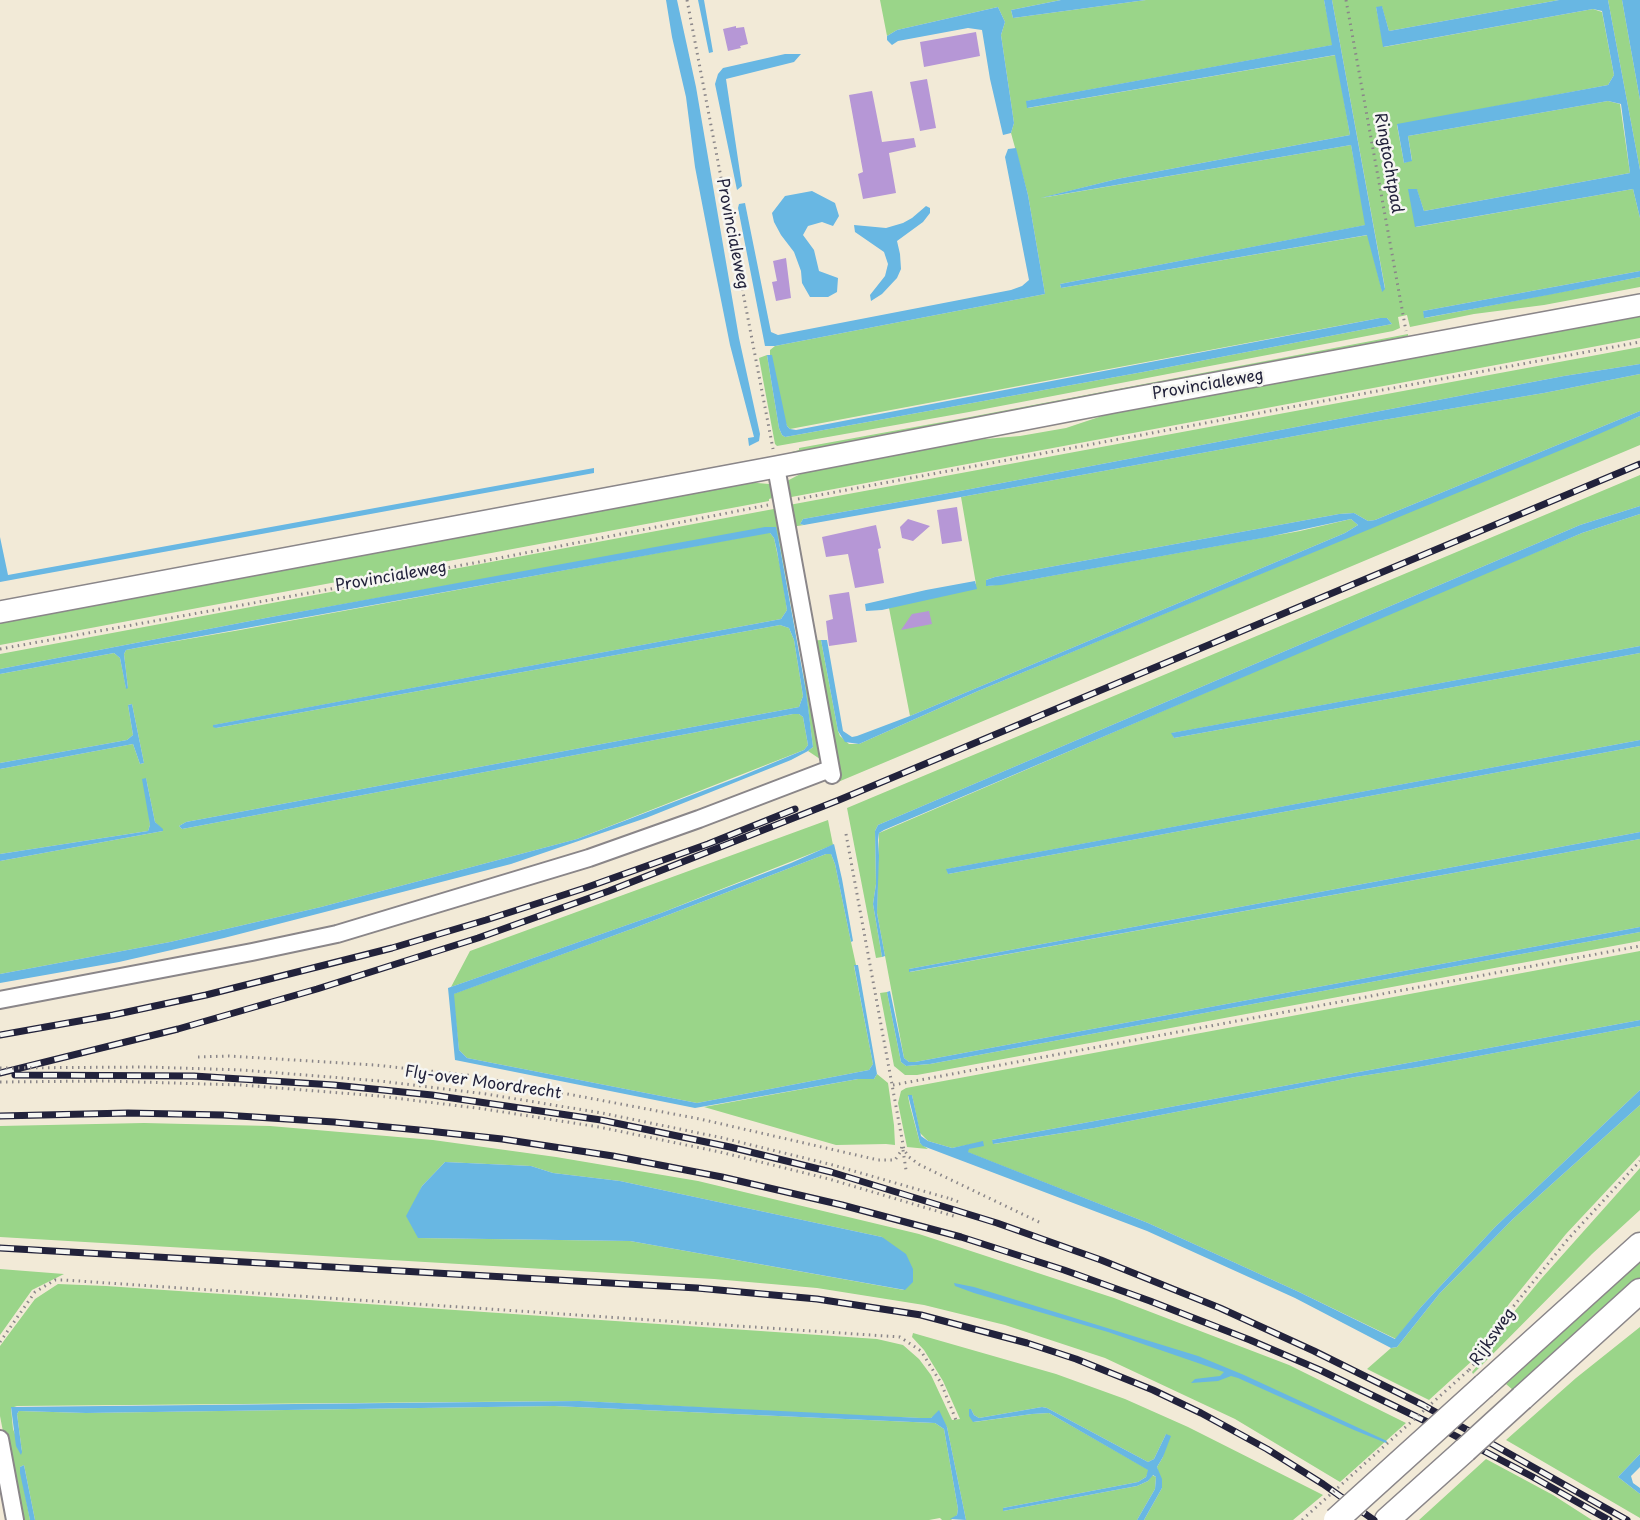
<!DOCTYPE html>
<html>
<head>
<meta charset="utf-8">
<style>
  body { margin:0 }
  canvas { display:block; background:#f2ead7 }
</style>
</head>
<body>
<canvas width="1640" height="1520"></canvas>
<script>
const ctx = document.querySelector('canvas').getContext('2d');
ctx.lineJoin = 'round';
function fillPath(path, color) {
  ctx.fillStyle = color;
  ctx.fill(path, 'evenodd');
}
function poly(rows) {
  const path = new Path2D();
  for (const r of rows) {
    path.moveTo(r[0], r[1]);
    for (let i = 2; i < r.length; i += 2) path.lineTo(r[i], r[i + 1]);
  }
  return path;
}
function stroke(path, color, width, dash) {
  ctx.strokeStyle = color;
  ctx.lineWidth = width;
  ctx.lineCap = dash ? 'butt' : 'round';
  ctx.setLineDash(dash || []);
  ctx.stroke(path);
}
function write(font, color, halo, rows, align = 'center') {
  ctx.font = font + ' "Playpen Sans",sans-serif';
  ctx.lineWidth = 5;
  ctx.setLineDash([]);
  ctx.textBaseline = 'middle';
  ctx.strokeStyle = halo;
  ctx.fillStyle = color;
  for (const [text, x, y, turn = 0] of rows) {
    ctx.save();
    ctx.translate(x, y);
    ctx.rotate((+turn || 0) * Math.PI / 180);
    ctx.textAlign = isNaN(turn) ? turn : align;
    if (halo) ctx.strokeText(text, 0, 0);
    ctx.fillText(text, 0, 0);
    ctx.restore();
  }
}
const green = poly([
  [880,0,1061,0,1011,10,1013,18,1146,0,1324,0,1333,45,1027,101,1028,108,1336,55,1350,135,1117,179,1041,198,1351,145,1366,225,1060,284,1061,288,1368,235,1382,291,1385,288,1332,0,1559,0,1389,31,1382,7,1376,7,1384,47,1593,9,1602,12,1614,75,1608,85,1397,125,1404,163,1412,160,1408,136,1608,101,1620,104,1630,173,1424,211,1417,190,1416,227,1633,189,1640,218,1640,271,1423,311,1425,318,1640,277,1640,287,1544,305,1474,314,1410,327,1407,315,1398,317,1400,328,1393,331,969,412,777,446,775,444,759,358,767,355,779,428,782,435,785,437,1143,372,1392,324,1387,318,1380,318,790,429,787,426,783,416,770,355,770,350,775,346,1045,294,1028,195,1011,133,1014,123,1001,35,1005,22,998,7,897,30,887,36],
  [1608,0,1622,0,1640,100,1640,170],
  [1640,314,1640,338,786,498,787,481,808,470,962,441,1020,436,1066,428,1105,415],
  [1408,334,1408,336,1378,345,804,453,792,452,799,450,799,448,970,417],
  [1640,347,1640,364,1564,376,960,491,803,519,800,524,804,525,791,527,789,505],
  [1640,374,1640,411,1375,520,1368,521,1354,513,1339,514,995,577,986,580,988,586,1017,582,1300,531,1351,519,1358,525,1345,533,910,716,889,608,976,584,961,497,1377,421,1544,393],
  [1640,416,1640,445,838,782,828,742,810,641,821,640,838,731,840,736,849,744,859,744,978,691],
  [1640,475,1640,506,1580,525,878,825,875,831,876,884,873,904,882,957,876,958,847,808],
  [746,482,769,484,776,497,769,499,769,501,0,645,0,621],
  [779,508,823,761,808,751,813,747,802,663,779,542,775,527,271,617,0,669,0,654],
  [1640,514,1640,646,1172,733,1174,738,1640,653,1640,740,947,869,948,874,1640,746,1640,832,909,969,910,972,1640,839,1640,927,915,1062,909,1062,904,1058,877,913,879,833,1442,591,1582,533],
  [766,533,770,533,774,538,782,576,787,610,781,619,214,725,216,728,780,625,789,628,794,640,803,696,799,707,186,822,179,826,182,829,793,714,799,714,803,717,808,745,804,750,577,839,321,907,170,942,0,974,0,861,163,831,155,822,146,778,150,825,148,831,0,854,0,769,133,744,140,764,144,763,132,704,128,705,133,735,127,740,0,763,0,674,114,653,120,658,126,688,128,688,124,654,126,650,136,648,240,630],
  [828,820,833,845,661,913,451,987,470,951],
  [826,854,831,854,835,864,851,942,856,965,854,966,873,1064,869,1070,697,1103,467,1058,459,1050,453,994,637,927],
  [1640,932,1640,941,917,1075,905,1075,894,1066,880,993,887,992,901,1062,906,1066,930,1064],
  [1640,951,1640,1020,992,1140,994,1144,1094,1128,1355,1077,1419,1067,1640,1026,1640,1090,1495,1227,1421,1307,1396,1339,1299,1292,1148,1223,967,1152,968,1149,983,1142,952,1148,928,1141,920,1133,912,1095,908,1096,910,1106,920,1143,928,1149,907,1147,898,1103,901,1091,906,1088],
  [877,1074,888,1083,894,1125,895,1145,886,1144,836,1145,704,1107,858,1079,874,1079],
  [1640,1105,1640,1155,1566,1234,1509,1304,1473,1360,1429,1400,1367,1369,1391,1348,1397,1347,1440,1293,1513,1219],
  [144,1123,270,1126,433,1140,556,1157,698,1181,919,1234,1114,1298,1289,1365,1406,1423,1340,1482,1235,1419,1105,1358,1005,1325,924,1305,817,1288,714,1279,0,1237,0,1126],
  [445,1162,531,1166,553,1173,620,1181,882,1237,904,1290,630,1241,418,1238,417,1197,422,1186],
  [1640,1168,1640,1210,1592,1254,1473,1374,1472,1372,1490,1351,1509,1318,1541,1279],
  [1640,1260,1640,1278,1516,1391,1513,1390,1506,1384],
  [0,1269,64,1274,32,1290,0,1335],
  [58,1284,106,1286,877,1339,903,1345,919,1359,931,1375,952,1420,960,1419,943,1381,924,1350,912,1337,913,1333,1056,1374,1125,1399,1188,1427,1323,1495,1293,1520,1144,1520,1162,1488,1157,1467,1163,1457,1166,1434,1154,1459,1148,1462,1047,1408,1042,1407,979,1418,974,1415,971,1409,974,1422,1032,1414,1049,1413,1149,1470,1146,1477,1138,1482,1003,1508,1003,1511,1137,1486,1148,1481,1152,1475,1156,1477,1155,1489,1137,1520,966,1520,947,1427,935,1415,931,1418,921,1418,842,1415,580,1401,17,1406,11,1408,13,1429,22,1452,17,1414,19,1411,86,1413,554,1406,935,1423,944,1429,958,1509,957,1515,951,1520,942,1520,940,1518,929,1520,35,1520,24,1465,20,1467,30,1520,20,1520,0,1416,0,1346,35,1299],
  [1640,1327,1640,1454,1618,1477,1640,1494,1640,1518,1506,1440,1576,1378],
  [1486,1459,1553,1495,1592,1520,1419,1520]
]);
const water = poly([
  [666,0,677,0,696,87,739,338,760,434,759,441,749,446,748,438,754,437,730,345,712,255,695,167,686,97,672,37],
  [698,0,704,0,713,52,709,53],
  [1061,0,1146,0,1013,18,1011,10],
  [1324,0,1332,0,1385,289,1382,292,1367,235,1061,288,1060,284,1365,225,1351,145,1040,198,1117,179,1350,135,1335,55,1027,108,1026,101,1332,45],
  [1559,0,1608,0,1640,170,1640,218,1633,189,1415,227,1408,189,1417,189,1424,211,1630,173,1621,104,1608,101,1408,136,1412,161,1404,163,1397,124,1608,85,1614,75,1602,11,1593,9,1383,47,1376,7,1382,6,1389,31],
  [1622,0,1640,0,1640,100],
  [998,7,1005,22,1001,35,1014,123,1011,133,1003,135,990,79,982,30,968,28,898,41,892,45,887,40,887,36,897,30],
  [785,54,801,54,794,62,726,79,742,186,737,190,715,84,718,74,723,68],
  [1016,148,1028,195,1045,294,775,346,765,346,738,208,739,204,745,203,771,332,778,335,1011,290,1022,286,1029,280,1005,157,1008,149],
  [812,191,835,203,839,216,833,226,822,222,808,226,803,235,814,250,819,271,838,278,837,292,828,297,810,297,802,283,801,271,794,252,781,235,774,222,772,213,785,196],
  [926,206,930,208,930,213,923,222,897,241,900,254,901,269,897,278,882,294,871,301,870,295,885,276,888,264,884,252,855,232,854,225,886,228,903,223,912,218],
  [1640,271,1640,277,1548,295,1424,318,1423,311],
  [1380,318,1387,318,1392,324,1143,372,785,437,782,435,779,428,767,355,772,355,787,426,790,429,796,430],
  [1640,364,1640,374,1544,393,1377,421,961,497,804,525,800,524,803,519,960,491,1564,376],
  [1640,411,1640,416,1583,441,978,691,859,744,845,742,838,731,821,640,827,640,843,731,852,737,857,736,910,716,1345,533,1358,525,1351,519,1268,537,1001,585,986,586,986,580,995,577,1339,514,1354,513,1368,521,1375,520],
  [594,468,594,473,0,582,0,537,8,575],
  [1640,506,1640,514,1582,533,884,830,879,833,878,840,879,856,877,913,885,956,882,957,873,904,876,884,875,831,878,825,1580,525],
  [765,527,776,527,779,542,806,691,813,747,808,751,791,760,646,818,511,864,224,938,119,962,0,983,0,974,170,942,321,907,577,839,739,777,804,750,808,745,803,717,799,714,793,714,182,829,179,826,186,822,799,707,803,696,794,640,789,628,780,625,216,728,213,727,213,725,781,619,787,610,777,551,774,538,770,533,136,648,126,650,124,654,128,688,126,689,120,658,114,653,0,674,0,669,271,617],
  [975,581,977,589,882,610,866,611,865,604,926,590],
  [1640,646,1640,653,1174,738,1171,733],
  [132,704,144,763,140,764,133,744,0,769,0,763,127,740,133,735,128,705],
  [1640,740,1640,746,948,874,946,869],
  [146,778,155,822,163,829,163,831,0,861,0,854,148,831,150,825,142,779],
  [1640,832,1640,839,909,972,909,969],
  [834,844,842,879,853,941,851,942,835,864,831,854,826,854,637,927,454,994,459,1050,467,1058,697,1103,869,1070,873,1064,854,965,858,965,877,1074,874,1079,858,1079,695,1108,455,1060,448,988,661,913,791,863],
  [1640,927,1640,932,930,1064,906,1066,901,1062,887,992,890,991,904,1058,909,1062,915,1062],
  [1640,1020,1640,1026,1419,1067,1355,1077,1094,1128,993,1144,992,1140],
  [1640,1090,1640,1105,1513,1219,1440,1293,1397,1347,1391,1348,1295,1298,1147,1231,923,1146,920,1143,908,1095,912,1095,921,1136,928,1141,952,1148,983,1141,984,1146,969,1149,968,1152,1148,1223,1299,1292,1395,1339,1421,1307,1495,1227],
  [445,1162,531,1166,553,1173,620,1181,882,1237,906,1254,913,1269,913,1282,905,1290,630,1241,418,1238,406,1216,422,1186],
  [954,1283,974,1287,1198,1356,1244,1375,1387,1441,1386,1443,1354,1430,1238,1378,1231,1376,1218,1381,1191,1383,1195,1379,1220,1376,1224,1372,1108,1332,974,1293,955,1286],
  [580,1401,921,1418,931,1418,939,1410,947,1427,966,1520,950,1519,957,1515,958,1509,944,1429,935,1423,554,1406,86,1413,19,1411,17,1414,22,1452,21,1455,16,1446,11,1407],
  [1042,1407,1047,1408,1148,1462,1154,1459,1166,1434,1171,1436,1163,1457,1157,1467,1162,1479,1162,1488,1144,1520,1137,1520,1155,1489,1156,1477,1153,1475,1148,1481,1137,1486,1003,1511,1003,1508,1138,1482,1146,1477,1148,1470,1049,1413,1032,1414,973,1422,969,1416,969,1409,971,1409,974,1415,979,1418],
  [1640,1454,1640,1467,1631,1476,1633,1483,1640,1488,1640,1494,1618,1477],
  [24,1465,35,1520,30,1520,20,1473,20,1467]
]);
const building = poly([
  [736,26,736,28,744,27,748,44,740,46,741,48,728,51,723,29],
  [976,32,980,56,924,67,920,42],
  [927,79,936,128,920,131,910,82],
  [872,91,882,142,914,138,916,147,889,153,896,193,863,199,858,174,863,172,849,95],
  [786,258,791,298,776,301,772,282,777,281,773,261],
  [957,507,962,541,942,544,937,510],
  [908,519,930,526,913,541,902,538,900,527],
  [876,525,881,548,878,549,884,583,855,588,848,554,826,557,822,537],
  [849,592,857,642,829,646,826,621,833,619,829,595],
  [929,611,932,624,901,630,912,614]
]);
const path = poly([
  [687,0,773,449],
  [1346,0,1406,331],
  [798,499,1640,342],
  [0,649,479,562,768,505],
  [846,834,904,1150,909,1157,920,1165,1041,1223],
  [198,1057,229,1056,375,1065,467,1075,700,1119,878,1160,895,1160,901,1151,902,1145],
  [0,1082,105,1081,241,1085,379,1096,484,1109,599,1127,720,1152,829,1179,957,1217],
  [893,1085,1640,946],
  [903,1150,906,1170],
  [951,1199,962,1203],
  [0,1342,35,1292,55,1280,64,1280,900,1337,921,1351,941,1383,956,1420],
  [1469,1370,1482,1355,1508,1313,1568,1239,1640,1161]
]);
const minor = poly([
  [776,467,832,775],
  [0,1000,252,952,337,934,589,858,699,819,830,769],
  [0,1439,15,1520]
]);
const major = poly([
  [0,612,776,467,1114,402,1640,305]
]);
const highway = poly([
  [1484,1386,1640,1245],
  [1522,1398,1640,1291],
  [1387,1520,1465,1450]
]);
const rail = poly([
  [0,1035,113,1015,206,995,392,948,486,920,585,888,708,844,795,809],
  [0,1073,178,1029,317,989,478,938,609,891,839,800,1640,464],
  [15,1075,194,1076,334,1085,432,1095,601,1120,730,1147,831,1172,997,1223,1101,1260,1220,1308,1314,1351,1423,1405,1627,1520],
  [0,1116,128,1113,223,1115,334,1122,419,1130,502,1139,613,1156,722,1177,842,1205,961,1237,1064,1270,1150,1301,1250,1340,1320,1370,1448,1432,1533,1477,1609,1520],
  [0,1248,697,1288,817,1299,921,1315,1027,1343,1076,1359,1153,1390,1201,1413,1267,1449,1323,1484,1374,1520]
]);
const pathBridge = poly([
  [0,1068,146,1067,242,1070,380,1081,486,1094,602,1113,723,1138,833,1165,951,1199],
  [1302,1520,1469,1370]
]);
const highwayBridge = poly([
  [1465,1450,1522,1398],
  [1336,1520,1484,1386]
]);
const streetNames = [
  ["Ringtochtpad",1388,163,80],
  ["Provincialeweg",732,234,79],
  ["Provincialeweg",1208,385,-10],
  ["Provincialeweg",391,577,-10],
  ["Fly-over Moordrecht",483,1083,8],
  ["Rijksweg",1493,1337,-55]
];
fillPath(green, '#9ad589');
fillPath(water, '#68b7e3');
fillPath(building, '#b697d6');
stroke(minor, '#8a8689', 20);
stroke(major, '#8a8689', 24);
stroke(highway, '#8a8689', 27);
stroke(path, '#8a8689', 3, [1.5, 4.5]);
stroke(minor, '#fff', 16);
stroke(major, '#fff', 21);
stroke(highway, '#fff', 24);
stroke(rail, '#22223b', 7);
stroke(rail, '#f6f6f2', 4.5, [14]);
stroke(highwayBridge, '#8a8689', 27, []);
stroke(pathBridge, '#8a8689', 3, [1.5, 4.5]);
stroke(highwayBridge, '#fff', 24);
write('16px', '#22223b', '#f6f6f2', streetNames);
</script>
</body>
</html>
